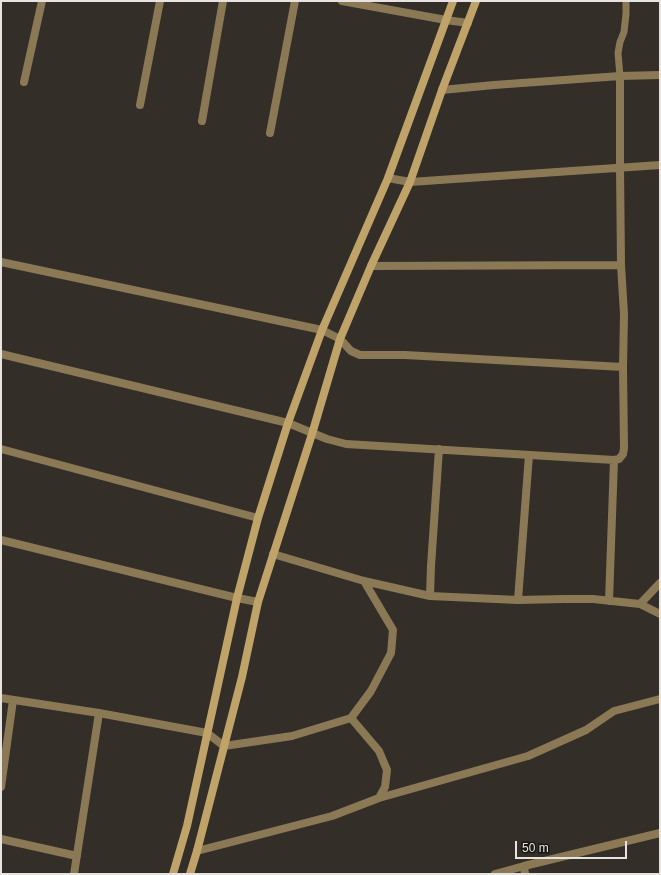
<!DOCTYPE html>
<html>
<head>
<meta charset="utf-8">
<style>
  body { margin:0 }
  #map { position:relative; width:661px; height:875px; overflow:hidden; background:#342e29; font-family:Arial,sans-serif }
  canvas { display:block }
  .frame { position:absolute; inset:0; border:2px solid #e6e3e0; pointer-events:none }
  .scale { position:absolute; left:515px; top:841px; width:112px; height:18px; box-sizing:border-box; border:2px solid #e6e3e0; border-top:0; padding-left:5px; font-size:12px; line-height:14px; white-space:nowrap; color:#e6e3e0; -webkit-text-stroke:3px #191715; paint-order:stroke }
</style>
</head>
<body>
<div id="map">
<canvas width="661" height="875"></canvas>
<div class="frame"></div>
<div class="scale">50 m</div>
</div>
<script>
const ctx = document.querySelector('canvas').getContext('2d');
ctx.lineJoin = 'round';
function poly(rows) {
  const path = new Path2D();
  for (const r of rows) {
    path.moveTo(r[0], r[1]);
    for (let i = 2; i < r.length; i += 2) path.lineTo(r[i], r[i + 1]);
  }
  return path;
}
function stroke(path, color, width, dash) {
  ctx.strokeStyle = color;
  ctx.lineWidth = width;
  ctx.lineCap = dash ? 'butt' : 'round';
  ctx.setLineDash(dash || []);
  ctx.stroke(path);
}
const service = poly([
  [620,76,618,53,620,42,624,32,626,14,626,1]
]);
const minor = poly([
  [342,1,446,20,468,23],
  [620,76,620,168,621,265,624,314,623,367],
  [24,82,42,1],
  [442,90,494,85,620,76,660,75],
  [140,105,160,1],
  [202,121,223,1],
  [270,133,295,1],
  [388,178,410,182,660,165],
  [1,262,322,330,340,339,351,351,360,355,405,355,623,367,624,448,623,454,619,459,614,460,346,444,327,439,288,423,1,354],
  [371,266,621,265],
  [1,449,258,518],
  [1,540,237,598,258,602],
  [273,554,364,581,430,596,518,600,564,599,593,599,640,604,660,583],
  [430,596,431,566,439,449],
  [518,600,529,455],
  [609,601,614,460],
  [640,604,660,614],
  [1,698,99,713],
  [1,787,13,700],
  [379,798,528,756,586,730,614,711,660,699],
  [1,839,77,856],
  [197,851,332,816,379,798,385,787,387,770,379,751,351,718],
  [524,866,660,833],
  [74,874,99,713,207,733,224,746,292,736,351,718,371,691,391,653,393,630,364,581],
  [495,874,524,866,525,874]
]);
const secondary = poly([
  [173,874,187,826,237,598,258,518,288,423,322,330,388,178,453,1],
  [190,874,197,851,242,677,258,602,312,434,340,339,371,266,410,182,442,90,476,1]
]);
stroke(service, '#8b7955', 7);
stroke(minor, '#8b7955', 8);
stroke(secondary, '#bfa368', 8);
</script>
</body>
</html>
